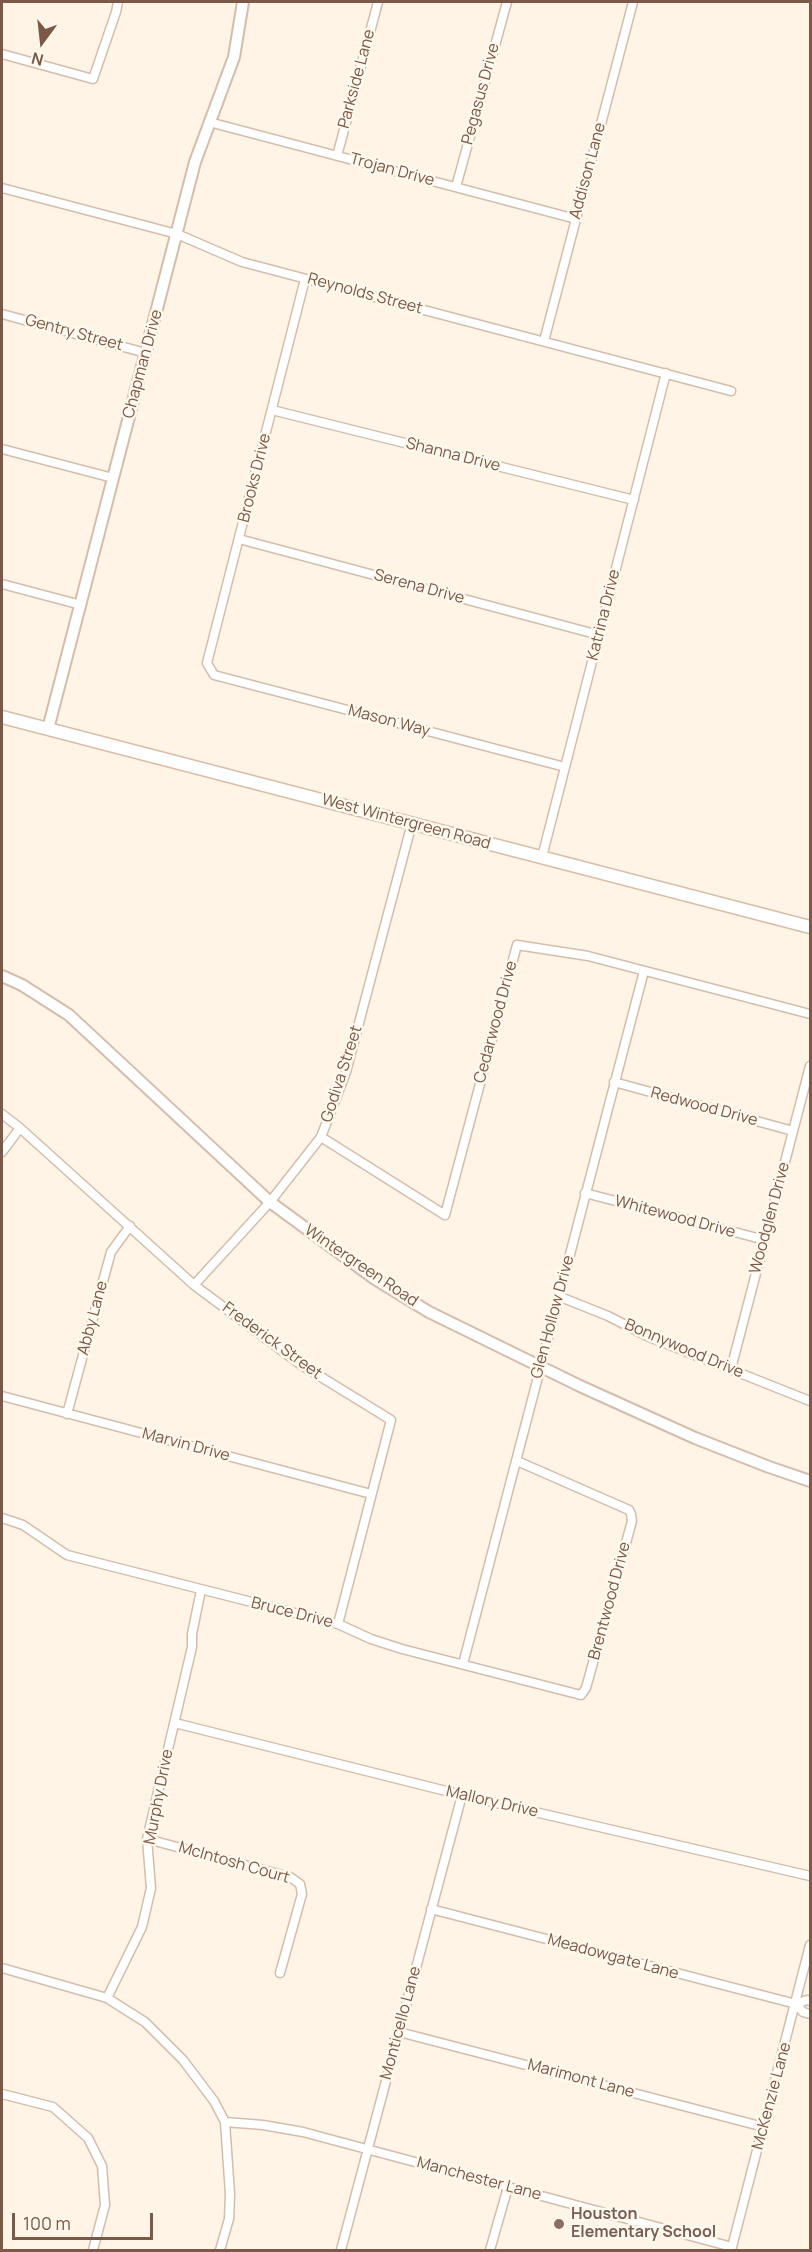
<!DOCTYPE html>
<html>
<head>
<meta charset="utf-8">
<style>
  body { margin:0 }
  #map { position:relative; width:812px; height:2252px; overflow:hidden; background:#fff4e5; font-family:Manrope,sans-serif }
  canvas { display:block }
  .frame { position:absolute; inset:0; border:3px solid #7b5847; pointer-events:none }
  .north { position:absolute; left:12px; top:12px; width:60px; height:60px; -webkit-text-stroke:4px #fff8ed; paint-order:stroke; rotate:195deg; font-size:16px; font-weight:700; line-height:24px; text-align:center; color:#7b5847 }
  .north::after { content:''; display:block; margin:auto; width:21px; height:27px; background:#7b5847; clip-path:polygon(50% 0,100% 100%,50% 72%,0 100%) }
  .scale { position:absolute; left:12px; top:2213px; width:141px; height:27px; box-sizing:border-box; border:3px solid #7b5847; border-top:0; padding-left:8px; font-size:18px; line-height:21px; white-space:nowrap; color:#7b5847; -webkit-text-stroke:4px #fff8ed; paint-order:stroke }
</style>
</head>
<body>
<div id="map">
<canvas width="812" height="2252"></canvas>
<div class="frame"></div>
<div class="north">N</div>
<div class="scale">100 m</div>
</div>
<script>
const ctx = document.querySelector('canvas').getContext('2d');
ctx.lineJoin = 'round';
function poly(rows) {
  const path = new Path2D();
  for (const r of rows) {
    path.moveTo(r[0], r[1]);
    for (let i = 2; i < r.length; i += 2) path.lineTo(r[i], r[i + 1]);
  }
  return path;
}
function stroke(path, color, width, dash) {
  ctx.strokeStyle = color;
  ctx.lineWidth = width;
  ctx.lineCap = dash ? 'butt' : 'round';
  ctx.setLineDash(dash || []);
  ctx.stroke(path);
}
function write(font, color, halo, rows, align = 'center') {
  ctx.font = font + ' Manrope,sans-serif';
  ctx.lineWidth = 5;
  ctx.setLineDash([]);
  ctx.textBaseline = 'middle';
  ctx.strokeStyle = halo;
  ctx.fillStyle = color;
  for (const [text, x, y, turn = 0] of rows) {
    ctx.save();
    ctx.translate(x, y);
    ctx.rotate((+turn || 0) * Math.PI / 180);
    ctx.textAlign = isNaN(turn) ? turn : align;
    if (halo) ctx.strokeText(text, 0, 0);
    ctx.fillText(text, 0, 0);
    ctx.restore();
  }
}
const minor = poly([
  [2,54,93,79,116,12,118,2],
  [209,122,576,219],
  [337,156,378,2],
  [456,187,507,2],
  [2,188,177,234,242,262,731,391],
  [305,279,207,663,214,675,565,767],
  [2,314,146,353],
  [544,341,633,2],
  [272,410,634,500],
  [2,449,113,478],
  [239,539,599,635],
  [2,584,81,605],
  [542,857,666,373],
  [614,1082,793,1131],
  [2,1114,20,1128,194,1285,300,1364,391,1420,338,1624],
  [321,1137,445,1215,517,945,588,956,810,1014],
  [2,1152,20,1128],
  [585,1193,765,1240],
  [194,1285,270,1202,321,1137,346,1072,412,823],
  [558,1296,608,1316,649,1337,810,1401],
  [731,1369,810,1066],
  [2,1396,371,1494],
  [67,1414,111,1252,130,1226],
  [2,1518,23,1525,67,1555,338,1624,371,1639,402,1649,581,1695,586,1688,632,1521,631,1514,629,1510,517,1461],
  [463,1664,644,971],
  [175,1723,462,1795,810,1876],
  [147,1839,290,1877,300,1884,302,1894,280,1973],
  [431,1909,796,2004,803,2012,810,2014],
  [2,1968,107,1998,145,2022,183,2060,214,2101,225,2122,230,2194,229,2219,220,2250],
  [107,1998,142,1927,151,1888,147,1839,192,1647,192,1634,201,1590],
  [796,2004,807,2000,810,2001],
  [399,2032,764,2127],
  [2,2094,53,2107,88,2138,102,2166,105,2205,93,2250],
  [225,2122,263,2125,303,2132,732,2247,810,1945],
  [341,2250,462,1795],
  [490,2250,508,2187]
]);
const tertiary = poly([
  [48,729,195,162,234,57,243,2],
  [2,976,22,985,69,1015,270,1202,375,1279,429,1312,580,1386,695,1438,769,1467,810,1481]
]);
const secondary = poly([
  [2,717,810,927]
]);
const markers = [
  [559,2224,6,"#8d6e63"]
];
const streetNames = [
  ["Parkside Lane",357,79,-75],
  ["Pegasus Drive",481,94,-75],
  ["Trojan Drive",392,170,15],
  ["Addison Lane",588,171,-75],
  ["Reynolds Street",365,294,15],
  ["Gentry Street",74,333,15],
  ["Chapman Drive",143,364,-75],
  ["Shanna Drive",453,455,14],
  ["Brooks Drive",255,478,-76],
  ["Serena Drive",419,587,15],
  ["Katrina Drive",604,615,-76],
  ["Mason Way",389,721,15],
  ["West Wintergreen Road",406,822,15],
  ["Cedarwood Drive",496,1022,-75],
  ["Godiva Street",342,1074,-72],
  ["Redwood Drive",704,1107,15],
  ["Whitewood Drive",675,1217,15],
  ["Woodglen Drive",770,1218,-75],
  ["Wintergreen Road",361,1266,34],
  ["Glen Hollow Drive",553,1317,-75],
  ["Abby Lane",93,1318,-75],
  ["Frederick Street",272,1341,36],
  ["Bonnywood Drive",684,1349,23],
  ["Marvin Drive",186,1445,15],
  ["Brentwood Drive",610,1601,-75],
  ["Bruce Drive",292,1613,14],
  ["Murphy Drive",159,1797,-79],
  ["Mallory Drive",492,1802,13],
  ["McIntosh Court",234,1863,16],
  ["Meadowgate Lane",613,1957,15],
  ["Monticello Lane",401,2023,-75],
  ["Marimont Lane",581,2079,15],
  ["McKenzie Lane",772,2096,-75],
  ["Manchester Lane",479,2179,15]
];
const educationNames = [
  ["Houston",571,2215],
  ["Elementary School",571,2233]
];
stroke(minor, '#d4bdac', 11);
stroke(tertiary, '#d4bdac', 14);
stroke(secondary, '#d8bda9', 15);
stroke(minor, '#fff', 8);
stroke(tertiary, '#fff', 10);
stroke(secondary, '#fff', 12);
for (const [x, y, r, color] of markers) {
  const dot = new Path2D();
  dot.arc(x, y, r, 0, 2 * Math.PI);
  ctx.fillStyle = color;
  ctx.fill(dot);
  stroke(dot, '#fff8ed', 2);
}
write('16px', '#7b5847', '#fff8ed', streetNames);
write('bold 16px', '#785e54', '#fff8ed', educationNames, 'left');
</script>
</body>
</html>
